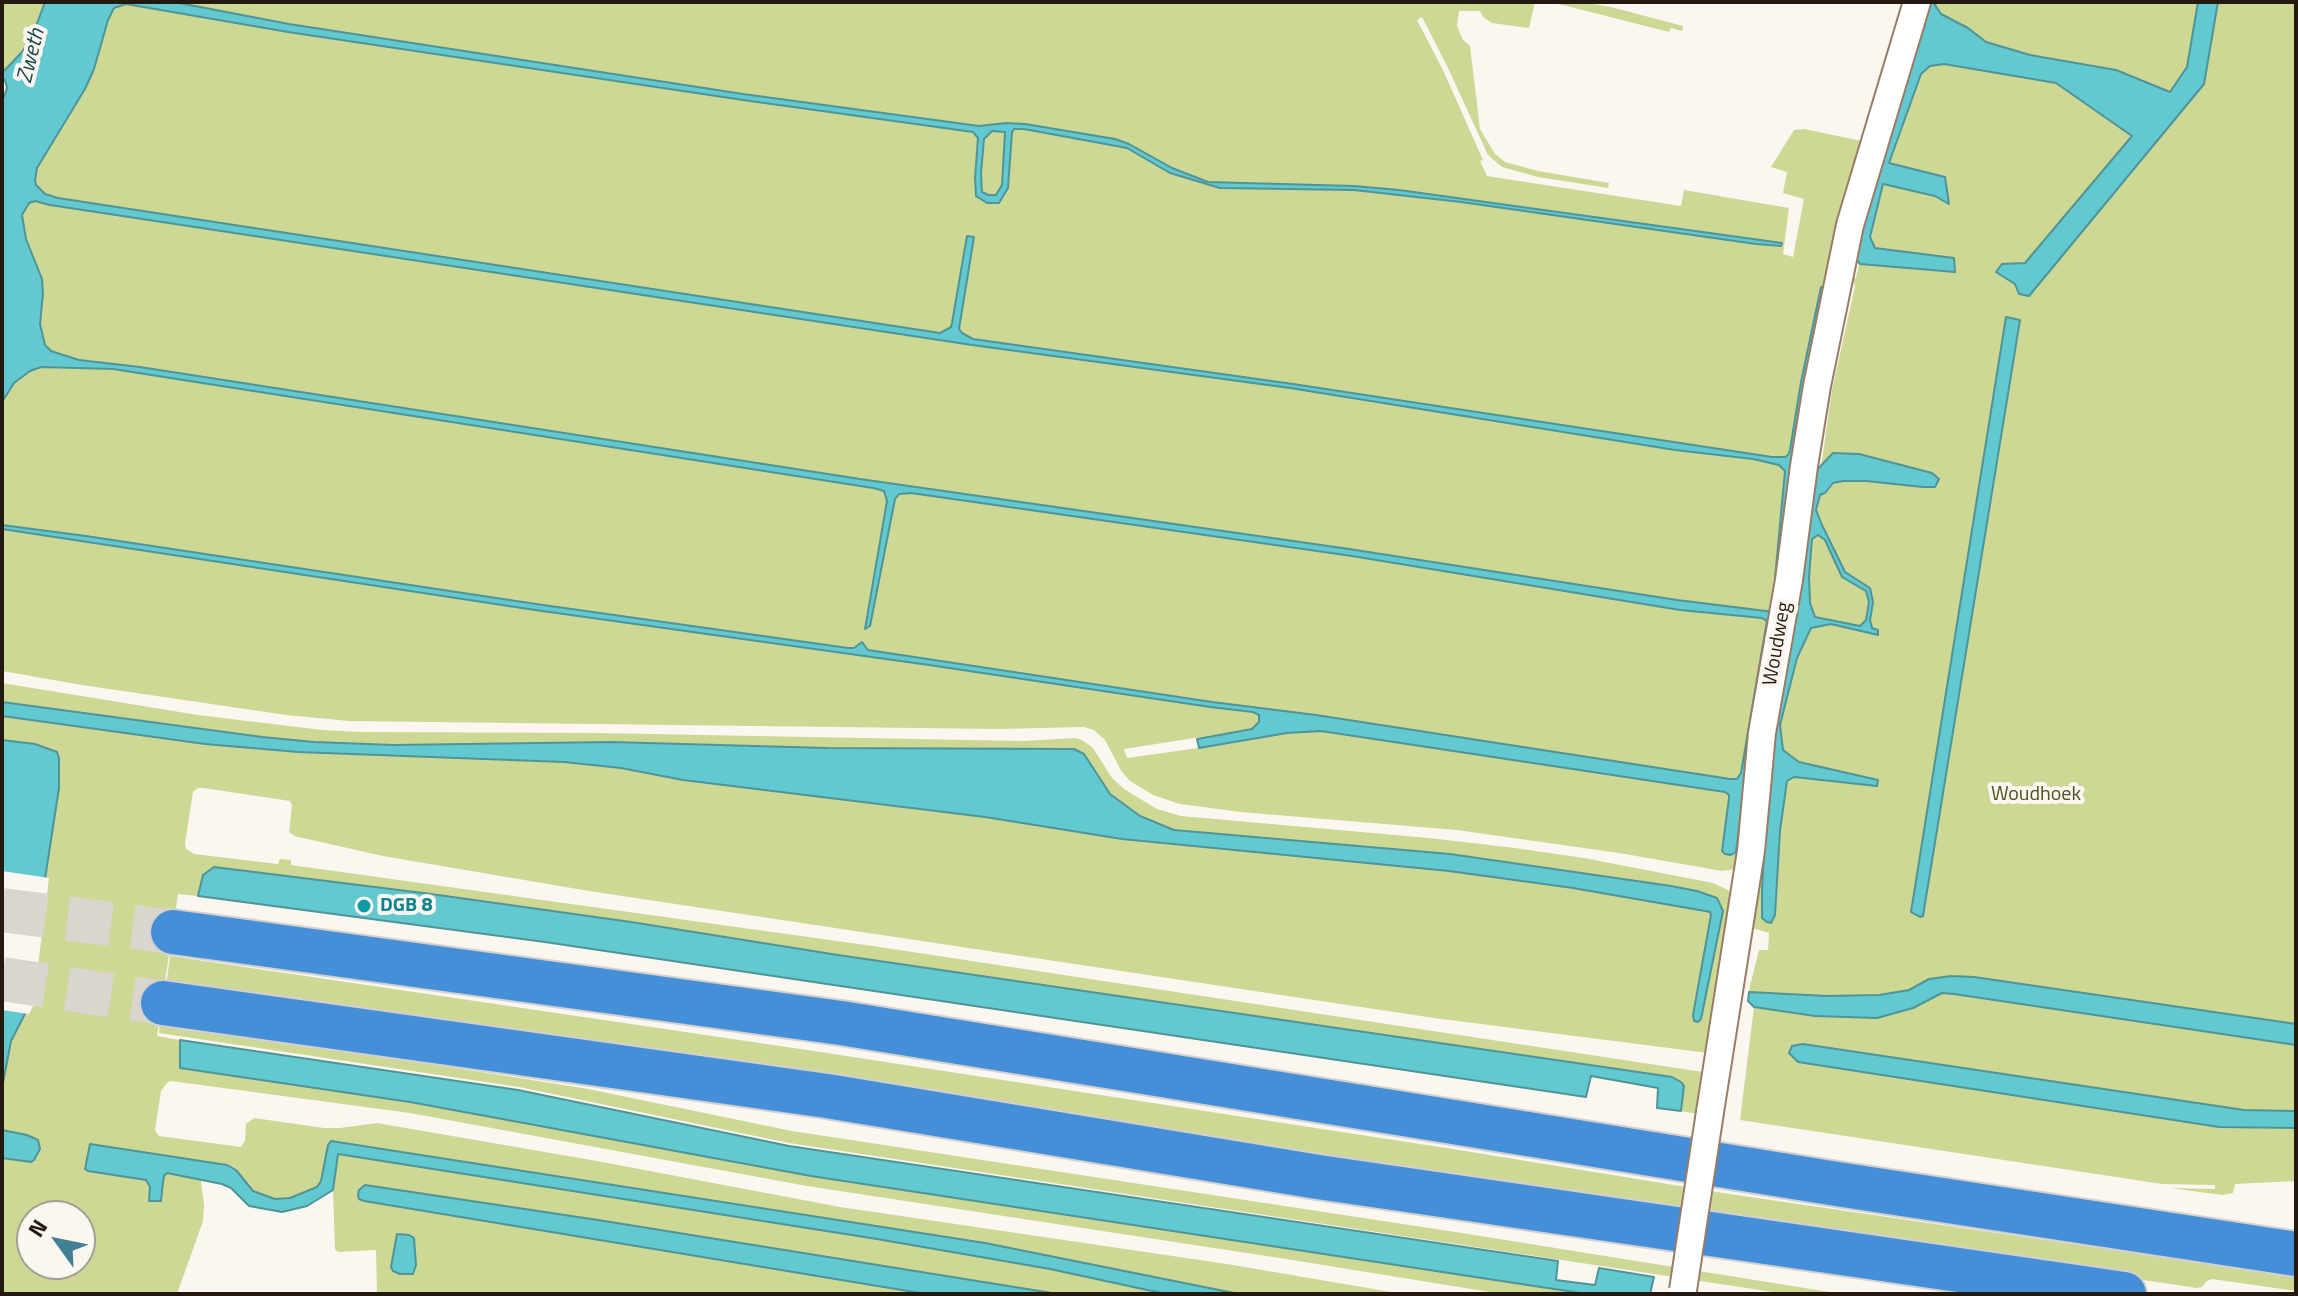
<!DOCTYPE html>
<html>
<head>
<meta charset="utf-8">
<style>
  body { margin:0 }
  #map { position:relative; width:2298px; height:1296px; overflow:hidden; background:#fcf6f1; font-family:"Titillium Web",sans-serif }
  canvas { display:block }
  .frame { position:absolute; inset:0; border:4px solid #23190f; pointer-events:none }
  .north { position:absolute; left:16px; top:1200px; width:80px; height:80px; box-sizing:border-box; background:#fcf6f1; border:2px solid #a59e97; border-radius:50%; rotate:303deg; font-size:22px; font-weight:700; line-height:32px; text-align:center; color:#23190f }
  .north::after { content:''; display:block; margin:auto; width:28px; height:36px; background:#417f94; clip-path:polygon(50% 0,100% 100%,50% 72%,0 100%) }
</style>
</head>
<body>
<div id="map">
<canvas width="2298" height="1296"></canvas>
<div class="frame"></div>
<div class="north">N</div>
</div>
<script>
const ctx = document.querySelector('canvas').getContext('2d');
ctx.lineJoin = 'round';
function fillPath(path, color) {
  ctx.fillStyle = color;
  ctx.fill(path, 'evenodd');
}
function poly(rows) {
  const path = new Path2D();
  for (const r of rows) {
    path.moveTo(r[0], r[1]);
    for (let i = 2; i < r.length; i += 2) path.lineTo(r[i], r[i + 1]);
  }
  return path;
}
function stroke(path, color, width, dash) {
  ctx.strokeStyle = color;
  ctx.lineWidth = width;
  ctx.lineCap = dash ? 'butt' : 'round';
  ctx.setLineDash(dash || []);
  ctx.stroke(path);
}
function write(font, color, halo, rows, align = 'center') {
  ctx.font = font + ' "Titillium Web",sans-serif';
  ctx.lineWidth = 8;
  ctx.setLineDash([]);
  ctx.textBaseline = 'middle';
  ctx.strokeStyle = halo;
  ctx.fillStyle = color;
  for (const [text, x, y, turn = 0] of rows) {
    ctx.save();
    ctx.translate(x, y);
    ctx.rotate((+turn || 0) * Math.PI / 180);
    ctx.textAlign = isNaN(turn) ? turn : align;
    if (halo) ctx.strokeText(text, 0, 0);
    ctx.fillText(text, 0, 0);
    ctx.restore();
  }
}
const green = poly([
  [2,2,45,2,32,37,22,52,5,70,2,70],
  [174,2,1535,2,1529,28,1492,23,1483,17,1480,11,1459,11,1457,26,1463,40,1470,46,1480,129,1495,154,1505,162,1538,171,1609,183,1608,188,1538,177,1502,167,1488,155,1448,68,1422,17,1417,20,1443,70,1483,160,1480,161,1487,176,1681,206,1684,190,1789,208,1783,254,1793,257,1804,199,1783,193,1787,172,1771,167,1794,130,1804,129,1862,141,1865,146,1735,869,1722,871,1619,853,1457,830,1241,812,1180,804,1153,795,1130,781,1122,772,1105,740,1094,730,1084,727,999,729,349,721,286,715,82,685,2,671,2,529,535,610,929,665,1210,707,1253,712,1259,715,1259,722,1252,729,1124,749,1127,758,1234,743,1287,733,1321,731,1725,792,1729,795,1729,798,1724,833,1736,852,1770,612,1677,600,1349,549,860,479,140,367,79,360,51,351,45,346,40,324,43,294,33,255,23,230,22,215,29,203,35,201,50,205,972,345,1290,388,1675,450,1753,459,1779,465,1785,471,1775,578,1821,287,1801,382,1790,450,1788,455,1785,457,1772,457,1293,384,973,339,962,333,959,329,973,237,967,236,952,323,951,327,940,333,58,198,45,194,36,185,35,180,37,168,85,89,94,69,108,20,114,8,126,4,288,32,743,100,973,132,978,138,975,178,976,196,999,203,1012,132,1014,129,1024,129,1127,148,1170,173,1220,188,1354,190,1461,202,1756,244,1781,243,1399,190,1208,182,1172,168,1129,144,1115,139,1025,124,1006,123,979,126,743,94,289,24],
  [1551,2,1582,2,1611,7,1683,26,1682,31,1671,28,1669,32],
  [1936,2,2296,2,2296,1111,2244,1110,1804,1044,1789,1053,1798,1062,2219,1127,2296,1128,2296,1181,2235,1184,2233,1193,2222,1195,2170,1188,2215,1189,2215,1185,2162,1184,1740,1120,1754,1007,1765,1009,1766,993,1749,992,1750,986,1759,950,1768,950,1769,933,1753,928,1748,922,1782,740,1780,725,1789,691,1832,390,1855,286,1851,278,1856,278,1879,176],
  [992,131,1005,131,1002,185,996,195,988,195,982,192,981,173,984,139],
  [62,366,150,373,873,488,884,491,887,501,865,623,870,626,895,499,899,494,911,493,1352,556,1680,610,1762,618,1767,621,1741,773,1737,779,1730,779,868,650,864,644,848,648,725,631,2,525,2,403,14,383,30,371,41,367],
  [2,683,198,715,322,730,361,732,596,733,1024,741,1075,738,1082,740,1093,748,1112,778,1124,789,1157,809,1181,816,1429,838,1515,848,1584,858,1713,883,1728,890,1733,899,1708,1053,1434,1018,589,891,383,856,294,836,289,832,292,805,290,801,204,788,198,788,193,792,185,843,186,849,194,854,278,864,280,859,291,860,291,865,873,946,1703,1072,1697,1114,1681,1111,1684,1086,1672,1077,838,955,631,922,431,894,218,867,200,885,198,896,178,894,157,1036,180,1040,180,1068,410,1102,811,1176,1587,1294,1502,1294,1286,1259,807,1186,410,1113,171,1081,167,1083,161,1091,155,1130,159,1136,241,1147,245,1141,246,1124,254,1118,324,1128,340,1128,377,1123,597,1161,840,1207,1227,1264,1403,1294,1239,1294,985,1243,331,1141,328,1145,322,1177,317,1187,290,1198,275,1199,253,1191,227,1165,90,1144,196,1166,201,1181,204,1205,203,1221,177,1294,2,1294,2,1138,38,1140,27,1135,2,1130,2,1088,11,1041,29,1006,45,879,59,788,59,758,35,744,2,740,2,716,205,744,298,752,564,762,621,768,683,780,985,817,1122,839,1449,871,1573,888,1685,907,1710,912,1711,915,1693,1015,1693,1018,1700,1021,1723,911,1717,898,1697,891,1671,886,1450,854,1174,830,1140,816,1110,794,1084,754,1074,749,827,748,611,742,394,745,314,742,262,737,2,702],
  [32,1216,80,1216,80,1264,32,1264],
  [170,956,814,1051,1459,1150,1723,1193,2216,1265,2296,1277,2296,1291,2212,1279,2207,1281,2202,1287,2197,1288,166,987],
  [160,1022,583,1088,792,1131,1462,1233,1842,1294,1786,1294,789,1143,519,1087,159,1033],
  [338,1154,877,1239,1050,1269,1166,1294,1058,1294,598,1220,362,1186,358,1195,359,1199,364,1201,926,1294,377,1294,376,1250,338,1252,335,1249,333,1190]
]);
const water = poly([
  [45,2,174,2,289,24,743,94,979,126,1006,123,1025,124,1115,139,1129,144,1172,168,1208,182,1354,186,1399,190,1782,243,1781,246,1756,244,1461,202,1354,190,1220,188,1170,173,1127,148,1024,129,1014,129,1012,132,1008,188,999,203,987,203,976,196,975,178,978,138,973,132,743,100,288,32,126,4,114,8,108,20,94,69,85,89,37,168,35,180,36,185,45,194,58,198,940,333,951,327,952,323,967,236,974,237,959,329,962,333,973,339,1293,384,1772,457,1785,457,1788,455,1790,450,1801,382,1821,287,1825,288,1779,579,1775,578,1785,471,1779,465,1753,459,1675,450,1290,388,972,345,50,205,35,201,29,203,22,215,26,239,42,279,43,294,40,324,45,345,51,351,79,360,140,367,860,479,1349,549,1677,600,1774,612,1746,774,1736,852,1731,855,1725,854,1722,851,1729,798,1729,795,1725,792,1321,731,1287,733,1199,748,1197,739,1252,729,1259,722,1259,715,1253,712,1210,707,929,665,535,610,2,529,2,525,86,536,536,604,848,648,854,648,862,642,868,650,1212,702,1316,715,1730,779,1737,779,1741,773,1767,621,1762,618,1680,610,1352,556,911,493,899,494,895,499,870,626,865,629,887,501,884,491,873,488,113,369,41,367,30,371,14,383,2,402,2,102,7,88,5,80,2,79,2,70,5,70,22,52,32,37,45,2],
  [992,131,1005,132,1002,185,996,195,988,195,982,192,981,173,984,139,992,131],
  [1928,2,1936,2,1935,5,1941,14,1968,28,1986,42,2030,55,2116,70,2170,92,2187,67,2198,2,2218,2,2204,84,2029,296,2019,294,2015,284,1996,272,2002,264,2025,263,2132,136,2056,83,1944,64,1930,66,1921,74,1889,163,1945,177,1949,204,1935,196,1883,184,1870,237,1875,248,1954,258,1955,272,1860,264,1855,258,1859,224,1864,223,1928,2],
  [2006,317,2020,320,1923,916,1920,917,1911,912,2006,317],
  [1833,453,1859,454,1932,473,1939,479,1935,487,1923,487,1866,481,1843,481,1833,483,1825,493,1820,495,1816,510,1822,525,1845,572,1870,588,1873,602,1870,620,1872,628,1878,630,1878,635,1831,624,1811,628,1797,658,1780,725,1783,750,1799,762,1878,780,1877,786,1794,777,1787,781,1780,830,1775,915,1771,923,1767,922,1762,918,1762,890,1770,751,1799,601,1808,509,1812,508,1814,497,1813,474,1833,453],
  [1818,535,1825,540,1842,577,1866,591,1869,602,1866,620,1860,626,1815,617,1810,603,1809,577,1812,539,1818,535],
  [2,702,262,737,314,742,394,745,611,742,827,748,1074,749,1084,754,1110,794,1140,816,1174,830,1450,854,1671,886,1697,891,1717,898,1723,911,1701,1019,1698,1022,1694,1021,1693,1015,1711,915,1710,912,1705,911,1573,888,1449,871,1122,839,985,817,683,780,621,768,564,762,298,752,205,744,2,716,2,702],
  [2,740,35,744,57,752,59,758,59,788,45,879,29,1006,11,1041,2,1088,2,740],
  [214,867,431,894,631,922,838,955,1672,1077,1681,1082,1684,1086,1681,1111,1657,1108,1658,1088,1591,1076,1586,1097,545,942,198,896,203,875,214,867],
  [1951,976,1974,977,2296,1024,2296,1045,1954,994,1942,993,1913,1008,1877,1018,1815,1016,1754,1007,1748,1001,1749,992,1827,996,1879,995,1909,990,1929,979,1951,976],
  [180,1040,518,1090,789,1146,1558,1261,1556,1280,1595,1285,1599,1268,1654,1277,1650,1294,1587,1294,811,1176,410,1102,180,1068,180,1040],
  [1803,1044,2244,1110,2296,1111,2296,1128,2219,1127,1798,1062,1789,1053,1792,1046,1803,1044],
  [2,1130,27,1135,38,1140,40,1149,34,1160,31,1162,2,1158,2,1130],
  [331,1141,985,1243,1239,1294,1166,1294,1050,1269,877,1239,338,1154,333,1190,307,1206,282,1212,249,1206,231,1188,222,1184,167,1173,164,1176,163,1182,161,1201,149,1201,150,1187,146,1180,88,1171,85,1169,90,1144,227,1165,236,1170,253,1191,275,1199,290,1198,317,1187,321,1181,328,1145,331,1141],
  [365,1185,598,1220,1058,1294,926,1294,364,1201,359,1199,358,1195,359,1190,365,1185],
  [397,1234,409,1235,414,1238,416,1265,413,1274,400,1274,393,1271,391,1267,397,1234]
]);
const pier = poly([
  [2,871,49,878,33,1006,29,1014,2,1010]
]);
const highwayTunnel = poly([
  [2,910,173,932],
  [2,979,163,1003]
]);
const street = poly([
  [1710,1112,1751,851,1762,733,1789,580,1804,466,1817,386,1850,225,1917,2]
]);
const highway = poly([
  [173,932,841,1023,1837,1184,2296,1254],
  [163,1003,827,1096,1318,1177,2124,1294]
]);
const streetBridge = poly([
  [1683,1290,1710,1112]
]);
const markers = [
  [364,906,8,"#0f9aa8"]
];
const streetNames = [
  ["Woudweg",1778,644,-80]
];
const parkNames = [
  ["Woudhoek",2036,795]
];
const cultureNames = [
  ["DGB 8",380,906]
];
const waterNames = [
  ["Zweth",32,56,-76]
];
fillPath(green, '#cdd895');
fillPath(water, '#62c9d1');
stroke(water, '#4f9497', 2);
fillPath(pier, '#fcf6f1');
stroke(highwayTunnel, '#dbd5cf', 44, [44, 22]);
stroke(street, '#987c65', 30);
stroke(highway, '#d3d1cf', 48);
stroke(street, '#fff', 26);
stroke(highway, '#458fd8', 44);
stroke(streetBridge, '#987c65', 30, []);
stroke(streetBridge, '#fff', 26);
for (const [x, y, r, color] of markers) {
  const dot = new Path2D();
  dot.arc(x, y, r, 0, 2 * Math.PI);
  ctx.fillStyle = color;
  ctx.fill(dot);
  stroke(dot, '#fcf6f1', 3);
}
write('20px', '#23190f', '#fcf6f1', streetNames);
write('20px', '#4b521d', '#fcf6f1', parkNames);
write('bold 20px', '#0d838f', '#fcf6f1', cultureNames, 'left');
write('italic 22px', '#17474a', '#fcf6f1', waterNames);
</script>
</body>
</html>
